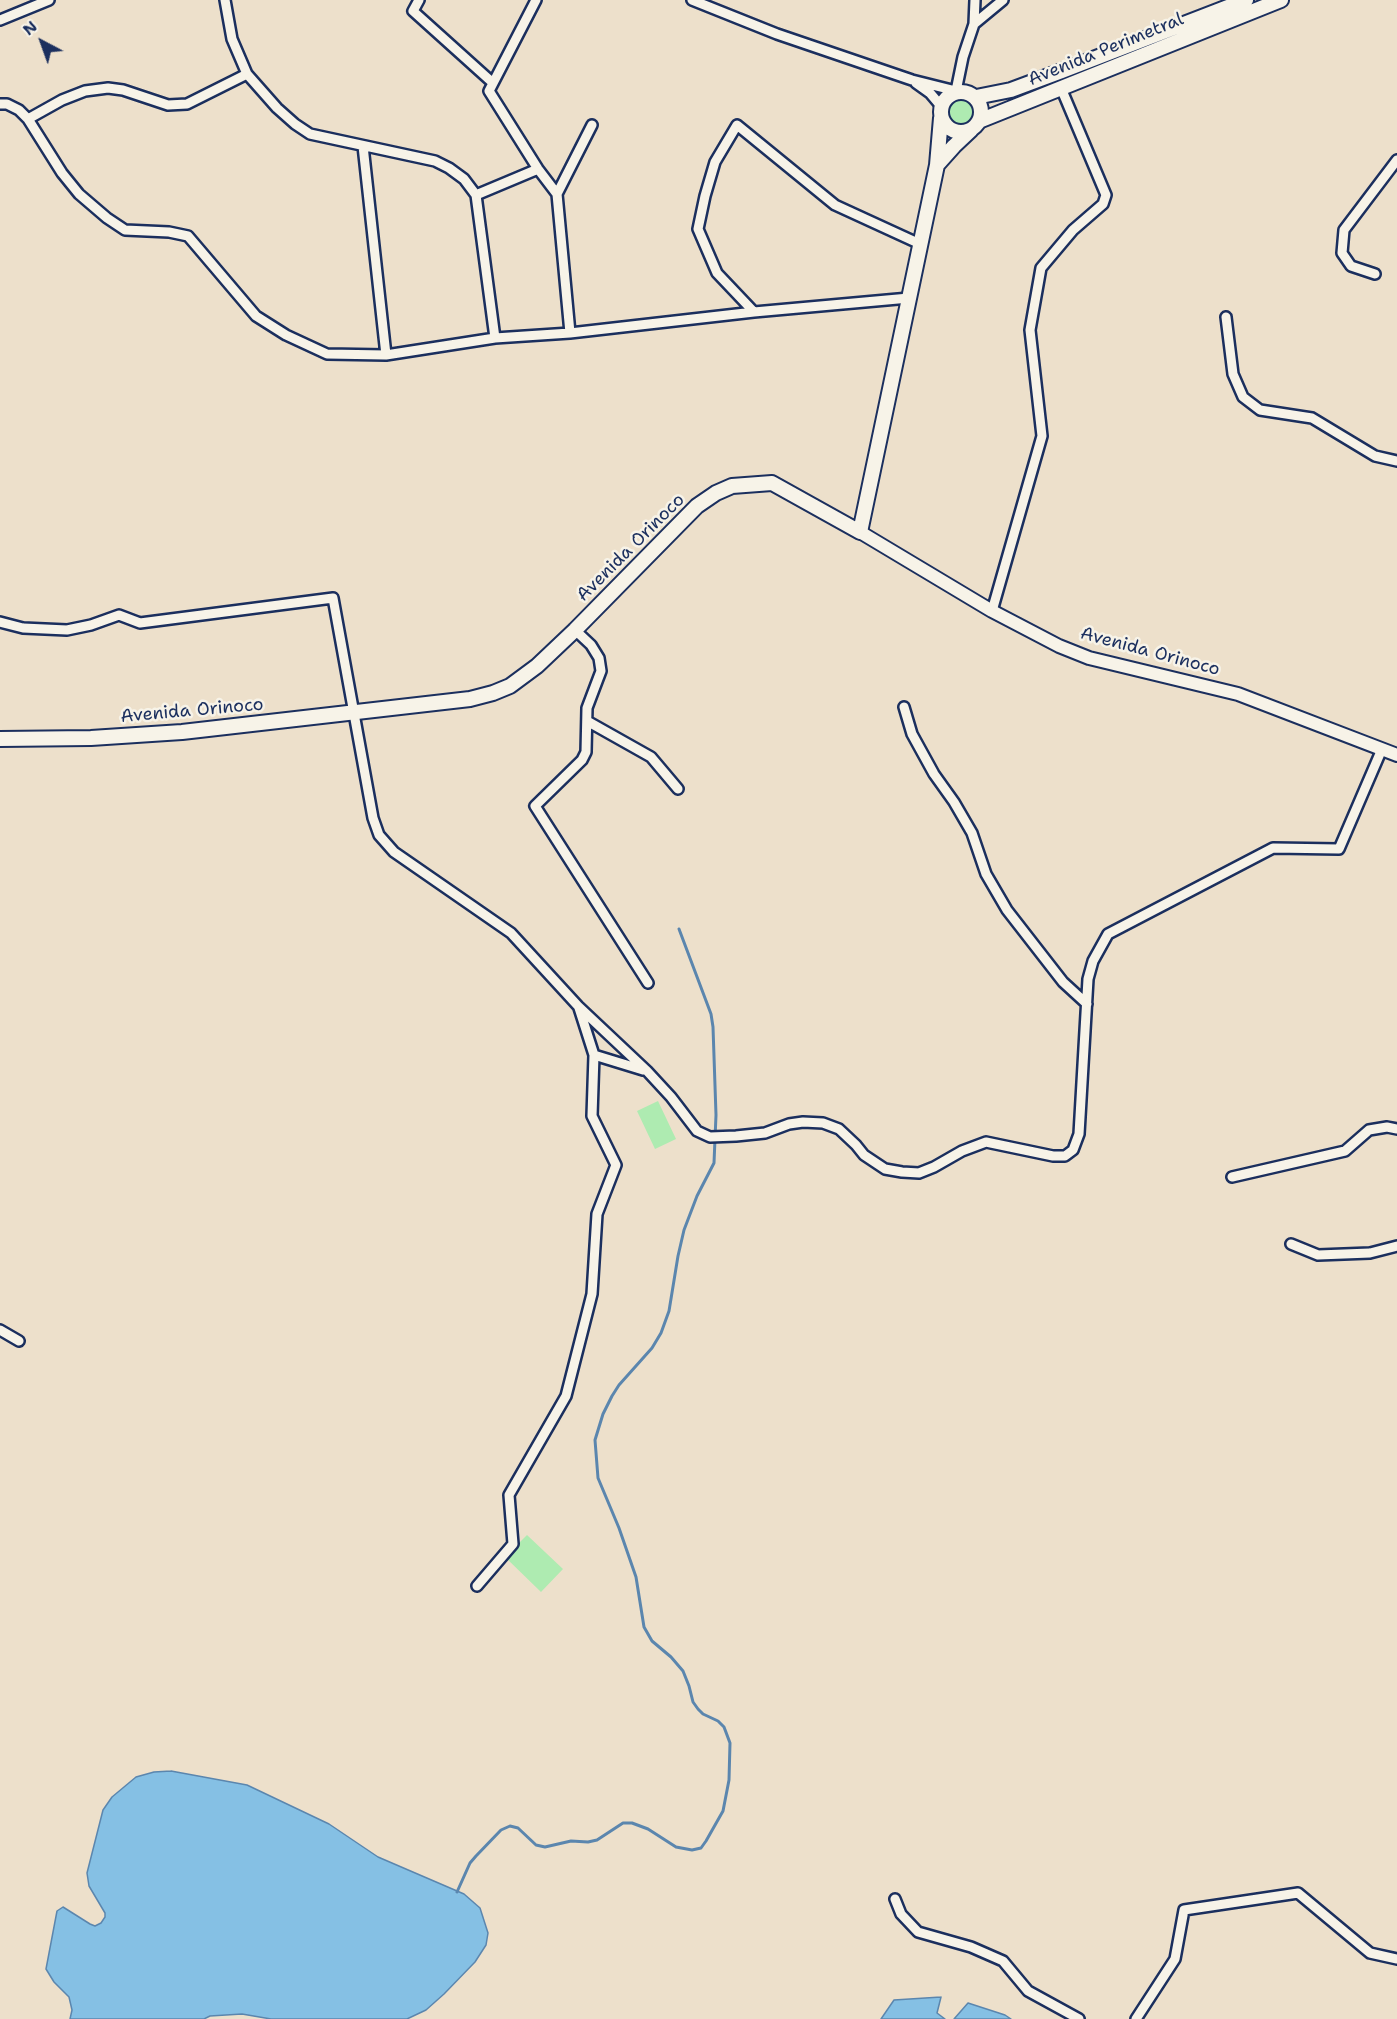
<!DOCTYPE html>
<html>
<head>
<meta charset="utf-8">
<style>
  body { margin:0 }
  #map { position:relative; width:1397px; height:2019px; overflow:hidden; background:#ede0cb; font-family:"Shantell Sans",sans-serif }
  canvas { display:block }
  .north { position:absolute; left:12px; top:12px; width:60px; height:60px; -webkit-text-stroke:4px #f7f3e8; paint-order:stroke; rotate:319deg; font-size:16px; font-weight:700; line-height:24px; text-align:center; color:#1b2f5e }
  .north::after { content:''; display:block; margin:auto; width:21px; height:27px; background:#1b2f5e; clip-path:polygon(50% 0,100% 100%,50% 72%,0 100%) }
</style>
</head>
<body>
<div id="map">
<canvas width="1397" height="2019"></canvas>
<div class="north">N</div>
</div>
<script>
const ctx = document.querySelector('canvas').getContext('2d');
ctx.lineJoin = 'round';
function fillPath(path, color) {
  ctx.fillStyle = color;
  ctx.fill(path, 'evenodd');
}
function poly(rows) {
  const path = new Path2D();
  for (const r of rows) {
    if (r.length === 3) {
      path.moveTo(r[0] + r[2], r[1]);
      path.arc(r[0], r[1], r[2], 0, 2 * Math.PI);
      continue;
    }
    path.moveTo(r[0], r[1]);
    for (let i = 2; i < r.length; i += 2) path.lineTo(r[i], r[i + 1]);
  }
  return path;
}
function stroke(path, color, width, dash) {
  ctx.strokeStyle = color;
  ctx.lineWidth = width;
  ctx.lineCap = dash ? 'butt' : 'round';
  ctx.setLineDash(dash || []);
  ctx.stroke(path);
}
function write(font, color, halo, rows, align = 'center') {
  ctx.font = font + ' "Shantell Sans",sans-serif';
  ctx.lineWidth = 5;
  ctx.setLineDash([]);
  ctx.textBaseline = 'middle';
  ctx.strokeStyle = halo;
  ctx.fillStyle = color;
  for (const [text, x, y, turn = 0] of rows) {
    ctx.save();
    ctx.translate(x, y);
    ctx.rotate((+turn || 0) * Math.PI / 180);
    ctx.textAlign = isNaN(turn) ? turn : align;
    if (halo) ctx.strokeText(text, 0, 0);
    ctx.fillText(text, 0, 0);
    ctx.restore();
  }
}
const green = poly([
  [960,111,15],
  [658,1101,676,1139,655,1149,637,1111],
  [527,1535,563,1569,541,1592,505,1557]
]);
const water = poly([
  [171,1771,247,1785,329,1824,378,1857,464,1894,480,1908,488,1933,486,1945,475,1962,444,1994,426,2010,407,2019,271,2019,242,2014,210,2016,204,2019,70,2019,72,2010,69,1997,54,1982,46,1969,57,1911,63,1907,90,1924,95,1926,101,1923,105,1917,105,1913,89,1886,87,1873,103,1810,112,1797,136,1777,154,1772,171,1771],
  [941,1997,937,2013,945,2019,881,2019,894,2000,941,1997],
  [968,2003,1005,2015,1011,2019,954,2019,968,2003]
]);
const stream = poly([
  [457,1892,470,1863,476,1856,501,1830,510,1826,518,1828,536,1845,545,1847,571,1841,588,1842,597,1840,623,1823,632,1823,648,1829,676,1847,692,1850,701,1848,706,1841,723,1811,729,1780,730,1743,724,1727,718,1721,703,1714,698,1709,693,1702,689,1686,683,1671,671,1657,652,1641,644,1627,636,1577,619,1528,598,1478,595,1440,603,1414,612,1396,619,1385,652,1348,661,1333,669,1311,678,1256,684,1230,697,1196,714,1163,716,1115,713,1027,711,1014,679,929]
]);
const minor = poly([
  [225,0,232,39,247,74,277,108,295,124,310,134,435,161,449,168,464,179,476,195,495,338],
  [419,0,413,11,493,83],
  [536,0,489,91,538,169,557,194,570,333],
  [692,0,777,34,912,80,956,91,963,57,974,24,1003,0],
  [0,20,49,0],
  [974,24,975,0],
  [916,83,930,93,941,106],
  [0,104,7,104,19,110,28,119,62,173,79,194,107,218,125,230,169,232,188,236,256,316,286,335,327,354,386,355,495,338,570,333,754,312,909,298],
  [28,119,62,100,85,91,108,88,123,90,168,105,187,104,247,74],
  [363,146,386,355],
  [557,194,592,125],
  [476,195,538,169],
  [1375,274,1351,266,1342,253,1344,230,1397,160],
  [754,312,717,273,698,229,705,196,715,162,737,125,835,205,920,244],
  [1226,317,1233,374,1243,397,1260,410,1312,418,1375,456,1397,461],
  [992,611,1042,436,1030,330,1041,268,1073,230,1103,204,1106,195,1061,88],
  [0,622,23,628,67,630,91,625,119,615,140,623,333,598,373,818,379,835,394,852,511,933,578,1006,647,1071,671,1097,697,1131,710,1137,736,1136,765,1133,789,1124,803,1122,823,1123,839,1129,856,1145,864,1155,885,1169,902,1172,919,1173,934,1167,962,1151,986,1142,1053,1156,1065,1156,1073,1150,1079,1134,1088,979,1093,961,1108,934,1273,848,1339,849,1382,749],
  [575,630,591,645,599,658,601,671,587,708,586,752,582,760,535,806,648,983],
  [904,707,912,734,934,774,954,802,972,833,986,874,1007,910,1063,982,1087,1004],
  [587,721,651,757,678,789],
  [594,1055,643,1070],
  [1232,1177,1345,1151,1369,1130,1387,1127,1397,1129],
  [1291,1244,1318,1255,1370,1253,1397,1246],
  [0,1330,19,1341],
  [477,1586,513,1544,509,1495,566,1396,592,1294,597,1214,616,1165,592,1116,594,1055,579,1008],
  [895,1899,901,1914,918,1932,971,1947,1003,1961,1028,1991,1079,2019],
  [1136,2019,1175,1959,1184,1910,1298,1893,1370,1953,1397,1959]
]);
const tertiary = poly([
  [860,532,992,611,1059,646,1089,658,1238,694,1397,755]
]);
const secondary = poly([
  [961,112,20],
  [976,97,1011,90,1062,71,1246,0],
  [979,121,1281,0],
  [937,165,954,146,971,130],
  [0,739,91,738,182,732,470,699,493,693,510,686,537,666,575,630,697,506,716,493,732,486,772,483,860,532,937,165,941,118]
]);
const streetNames = [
  ["Avenida Perimetral",1106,50,-22],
  ["Avenida Orinoco",631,548,-45],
  ["Avenida Orinoco",1150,652,15],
  ["Avenida Orinoco",192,711,-5]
];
fillPath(green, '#aeebb1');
fillPath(water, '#85c0e4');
stroke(water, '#5b86ae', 1.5);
stroke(stream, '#5b86ae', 3);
stroke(minor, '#1b2f5e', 14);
stroke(tertiary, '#1b2f5e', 16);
stroke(secondary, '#1b2f5e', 18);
stroke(minor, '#f7f3e8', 9);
stroke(tertiary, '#f7f3e8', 12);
stroke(secondary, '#f7f3e8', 14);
write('18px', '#1b2f5e', '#f7f3e8', streetNames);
</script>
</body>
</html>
